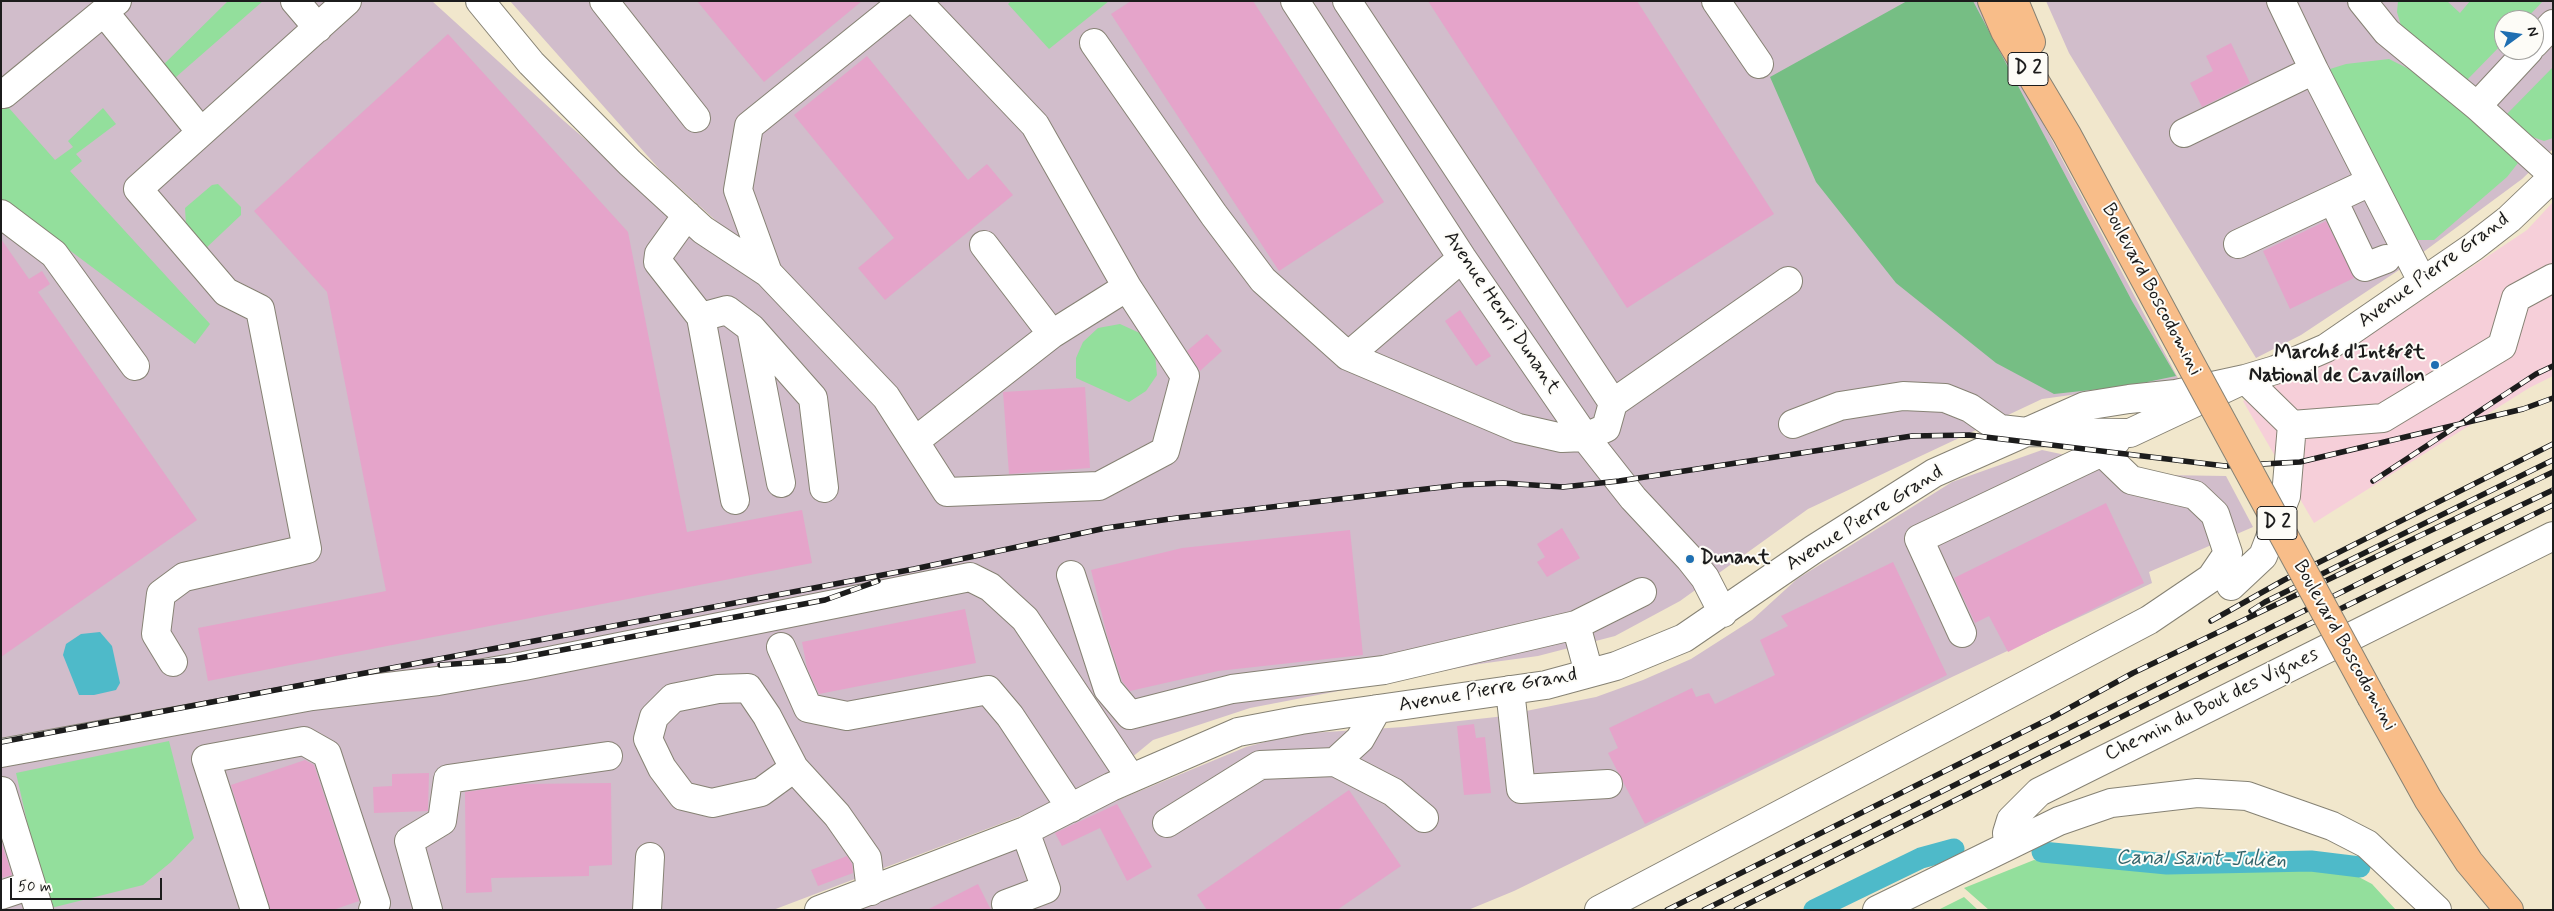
<!DOCTYPE html>
<html>
<head>
<meta charset="utf-8">
<style>
  body { margin:0 }
  #map { position:relative; width:2554px; height:911px; overflow:hidden; background:#f1e7cc; font-family:Mynerve,sans-serif }
  canvas { display:block }
  .frame { position:absolute; inset:0; border:2px solid #1c1c1c; pointer-events:none }
  .north { position:absolute; left:2494px; top:10px; width:50px; height:50px; box-sizing:border-box; background:#fdfcf7; border:1px solid #a3a29f; border-radius:50%; rotate:76deg; font-size:14px; font-weight:700; line-height:20px; text-align:center; color:#1c1c1c }
  .north::after { content:''; display:block; margin:auto; width:18px; height:22px; background:#1f6fb2; clip-path:polygon(50% 0,100% 100%,50% 72%,0 100%) }
  .scale { position:absolute; left:10px; top:878px; width:152px; height:22px; box-sizing:border-box; border:2px solid #1c1c1c; border-top:0; padding-left:6px; font-size:15px; line-height:18px; white-space:nowrap; color:#1c1c1c; -webkit-text-stroke:4px #fdfcf7; paint-order:stroke }
</style>
</head>
<body>
<div id="map">
<canvas width="2554" height="911"></canvas>
<div class="frame"></div>
<div class="north">N</div>
<div class="scale">50 m</div>
</div>
<script>
const ctx = document.querySelector('canvas').getContext('2d');
ctx.lineJoin = 'round';
function fillPath(path, color) {
  ctx.fillStyle = color;
  ctx.fill(path, 'evenodd');
}
function poly(rows) {
  const path = new Path2D();
  for (const r of rows) {
    path.moveTo(r[0], r[1]);
    for (let i = 2; i < r.length; i += 2) path.lineTo(r[i], r[i + 1]);
  }
  return path;
}
function stroke(path, color, width, dash) {
  ctx.strokeStyle = color;
  ctx.lineWidth = width;
  ctx.lineCap = dash ? 'butt' : 'round';
  ctx.setLineDash(dash || []);
  ctx.stroke(path);
}
function write(font, color, halo, rows, align = 'center') {
  ctx.font = font + ' Mynerve,sans-serif';
  ctx.lineWidth = 4;
  ctx.setLineDash([]);
  ctx.textBaseline = 'middle';
  ctx.strokeStyle = halo;
  ctx.fillStyle = color;
  for (const [text, x, y, turn = 0] of rows) {
    ctx.save();
    ctx.translate(x, y);
    ctx.rotate((+turn || 0) * Math.PI / 180);
    ctx.textAlign = isNaN(turn) ? turn : align;
    if (halo) ctx.strokeText(text, 0, 0);
    ctx.fillText(text, 0, 0);
    ctx.restore();
  }
}
const built = poly([
  [2553,202,2553,376,2529,388,2314,523,2243,401,2340,355,2527,230]
]);
const industrial = poly([
  [1,1,432,1,564,121,730,264,746,248,661,171,510,1,1978,1,2179,380,2042,399,1808,509,1680,601,1615,636,1538,656,1479,664,1250,708,1153,740,1114,772,1029,813,773,910,1,910],
  [2046,1,2553,1,2553,149,2522,179,2399,270,2301,335,2256,358,2069,53],
  [2504,20,2534,20,2534,50,2504,50],
  [2042,450,2160,475,2226,476,2253,527,2149,572,2152,583,1952,677,1514,891,1468,910,844,910,971,861,1246,747,1295,734,1404,727,1496,717,1596,697,1643,680,1691,659,1752,620,1797,579,1952,482]
]);
const green = poly([
  [228,1,263,1,168,84,157,71],
  [1011,1,1109,1,1049,49,1008,4],
  [2398,1,2447,1,2460,13,2470,1,2543,1,2525,20,2504,20,2504,42,2467,80,2402,29,2397,12],
  [2389,59,2417,73,2488,134,2518,163,2507,177,2434,240,2414,240,2330,69,2346,64],
  [2553,67,2553,138,2544,141,2527,135,2504,117],
  [1,99,55,160,73,147,68,141,103,108,116,124,76,154,82,161,70,171,210,324,195,344,1,199],
  [218,184,241,207,241,215,205,249,186,225,185,208,212,185],
  [1120,324,1142,334,1155,354,1157,375,1146,391,1129,402,1076,378,1076,358,1083,342,1098,328],
  [169,741,194,838,171,862,143,885,51,908,41,883,16,773],
  [2034,860,2066,864,2304,869,2355,875,2372,884,2396,910,1989,910,1964,888],
  [1964,897,1978,910,1938,910]
]);
const forest = poly([
  [1907,1,1973,1,2132,301,2176,376,2128,386,2054,394,1996,363,1896,283,1816,182,1770,77]
]);
const water = poly([
  [100,632,112,646,120,683,116,690,94,695,79,695,63,655,66,644,81,634]
]);
const canal = poly([
  [2042,852,2167,864,2311,861,2360,867],
  [1814,910,1921,858,1954,849]
]);
const building = poly([
  [697,1,862,1,764,82],
  [1131,1,1253,1,1384,202,1279,271,1111,14],
  [1428,1,1637,1,1774,214,1627,308],
  [448,34,628,232,687,532,802,510,812,563,208,681,198,628,386,591,327,292,254,211],
  [2231,43,2250,83,2202,107,2190,83,2213,71,2206,56],
  [867,56,968,180,987,164,1013,195,885,300,858,268,894,238,794,115],
  [2326,221,2354,278,2290,309,2263,251],
  [1,239,29,279,42,271,50,284,38,292,197,520,1,657],
  [1460,310,1491,356,1476,366,1445,321],
  [1207,334,1222,351,1200,371,1187,351],
  [1085,387,1090,468,1009,474,1003,392],
  [2106,503,2144,583,2008,652,1989,616,1975,623,1954,578],
  [1562,528,1580,558,1547,577,1537,562,1545,557,1537,544],
  [1350,530,1363,655,1218,671,1130,691,1122,681,1107,635,1091,570,1182,548],
  [1893,562,1947,675,1645,824,1608,753,1618,748,1609,728,1692,688,1696,697,1709,693,1715,704,1775,675,1760,640,1788,626,1781,616],
  [965,609,976,663,819,694,807,668,802,642],
  [1474,724,1476,738,1485,737,1491,793,1464,795,1457,726],
  [305,760,314,765,359,901,333,910,270,910,231,785],
  [429,773,428,811,374,813,373,787,392,786,392,774],
  [611,783,612,865,589,866,589,876,491,878,492,892,466,893,465,792,522,784],
  [1349,790,1401,866,1337,910,1207,910,1197,895],
  [1117,804,1152,867,1127,881,1100,828,1062,846,1055,833],
  [1,841,12,875,1,878],
  [847,856,852,864,853,873,818,886,811,870],
  [978,884,991,910,927,910]
]);
const minor = poly([
  [295,1,318,28],
  [480,1,531,63,630,163,703,230,768,273,886,397,947,492,1099,486,1165,451,1185,376,1127,287,1052,334,915,441],
  [604,1,696,118],
  [917,1,1035,125,1127,287],
  [1295,1,1462,258,1585,437,1633,498,1690,559,1705,578,1723,613],
  [1347,1,1613,403,1606,428,1585,437,1562,438,1518,428,1348,356],
  [1716,1,1759,64],
  [2281,1,2314,70],
  [2362,1,2387,32,2477,106,2553,175],
  [104,12,201,132],
  [1094,43,1214,215,1263,280,1348,356,1462,258],
  [2534,44,2553,24],
  [4,94,117,1],
  [2477,106,2529,50],
  [2184,133,2314,70,2422,281],
  [2333,200,2365,267,2386,259],
  [1,214,54,254,135,366],
  [687,215,659,254,658,262,701,317,735,500],
  [2238,244,2370,182],
  [984,245,1052,334],
  [768,273,738,190,749,126,904,1],
  [701,317,727,310,751,328,781,483],
  [752,329,813,398,824,488],
  [1613,403,1788,281],
  [1793,424,1840,406,1903,396,1945,398,1970,408,2000,429,2027,432,2130,433,2245,379,2292,425,2383,418,2502,346,2516,298,2553,278],
  [1071,575,1108,689,1130,715,1232,689,1384,670,1576,625,1589,673],
  [2231,586,2263,556,2286,496,2292,425],
  [1576,625,1642,592],
  [1962,633,1919,539,2102,452,2116,441],
  [781,647,808,708,847,716,988,690,1010,716,1071,808],
  [173,662,156,634,161,594,184,577,307,549,260,309,226,292,138,189,347,1],
  [1510,690,1521,789,1608,784],
  [1,753,312,696,438,681,524,666,970,577,990,587,1025,619,1131,778],
  [1335,762,1393,792,1424,818],
  [794,768,767,716,748,688,718,689,673,698,654,717,648,739,662,768,683,796,712,803,761,792,794,768,837,815,867,858,871,891],
  [2,791,39,910],
  [1167,823,1260,765,1335,762,1360,739,1377,709],
  [2008,845,2007,833,2011,820,2039,792,2553,536],
  [1,895,31,885],
  [1006,904,1046,889,1025,831],
  [255,910,206,759,304,741,327,754,376,903,373,910],
  [428,910,409,841,442,821,448,779,608,756],
  [647,910,650,857],
  [819,910,1025,831,1111,787,1238,732,1301,720,1546,685,1616,666,1684,638,1814,549,1934,473,2085,406,2129,399,2176,394,2245,379,2275,370,2326,348,2473,247,2509,219,2553,177],
  [1599,910,2149,620,2211,578,2228,553,2215,514,2195,495,2131,480,2102,452],
  [1877,910,2059,821,2111,803,2197,793,2247,796,2332,826,2367,844,2437,910]
]);
const major = poly([
  [1992,1,2005,31,2067,135,2182,348],
  [2014,1,2031,42],
  [2372,698,2428,799,2469,862,2509,910]
]);
const rail = poly([
  [2373,481,2536,374,2553,366],
  [2251,611,2265,602,2553,460],
  [2211,621,2284,580,2553,444],
  [440,665,509,660,825,600,878,581],
  [1,742,914,569,1106,528,1177,518,1460,485,1503,483,1563,487,1619,481,1912,436,1969,435,2225,466,2300,462,2523,409,2553,398],
  [1667,910,2051,718,2133,673,2553,472],
  [1704,910,2402,562,2553,490],
  [1736,910,2213,671,2553,505]
]);
const majorBridge = poly([
  [2182,348,2372,698]
]);
const markers = [
  [2435,365,5,"#1f6fb2"],
  [1690,559,5,"#1f6fb2"]
];
const shields = [
  [2028,69,40],
  [2277,523,40]
];
const shieldNames = [
  ["D 2",2028,69],
  ["D 2",2277,523]
];
const streetNames = [
  ["Avenue Pierre Grand",2434,271,-36],
  ["Boulevard Boscodomini",2151,290,62],
  ["Avenue Henri Dunant",1501,313,56],
  ["Avenue Pierre Grand",1865,519,-32],
  ["Boulevard Boscodomini",2344,646,61],
  ["Avenue Pierre Grand",1488,691,-10],
  ["Chemin du Bout des Vignes",2212,705,-26]
];
const poiNames = [
  ["Marché d'Intérêt",2425,354],
  ["National de Cavaillon",2425,377],
  ["Dunant",1700,559,"left"]
];
const waterNames = [
  ["Canal Saint-Julien",2201,860,1]
];
fillPath(built, '#f6cfd9');
fillPath(industrial, '#d1bdcb');
fillPath(green, '#93df9c');
fillPath(forest, '#76be84');
fillPath(water, '#4ebac9');
stroke(canal, '#4ebac9', 21);
fillPath(building, '#e5a4ca');
stroke(minor, '#868274', 30);
stroke(major, '#868274', 30);
stroke(minor, '#fff', 28);
stroke(major, '#f8bd89', 28);
stroke(rail, '#1c1c1c', 5.5);
stroke(rail, '#fdfcf7', 4, [11]);
stroke(majorBridge, '#868274', 30, []);
stroke(majorBridge, '#f8bd89', 28);
for (const [x, y, r, color] of markers) {
  const dot = new Path2D();
  dot.arc(x, y, r, 0, 2 * Math.PI);
  ctx.fillStyle = color;
  ctx.fill(dot);
  stroke(dot, '#fdfcf7', 2);
}
for (const [x, y, w] of shields) {
  const box = new Path2D();
  box.roundRect(x - w / 2, y - 16.5, w, 33, 4);
  ctx.fillStyle = '#fdfcf7';
  ctx.fill(box);
  stroke(box, '#1c1c1c', 1);
}
write('bold 19px', '#1c1c1c', null, shieldNames);
write('20px', '#1c1c1c', '#fdfcf7', streetNames);
write('bold 20px', '#1c1c1c', '#fdfcf7', poiNames, 'right');
write('italic 21px', '#32636a', '#fdfcf7', waterNames);
</script>
</body>
</html>
